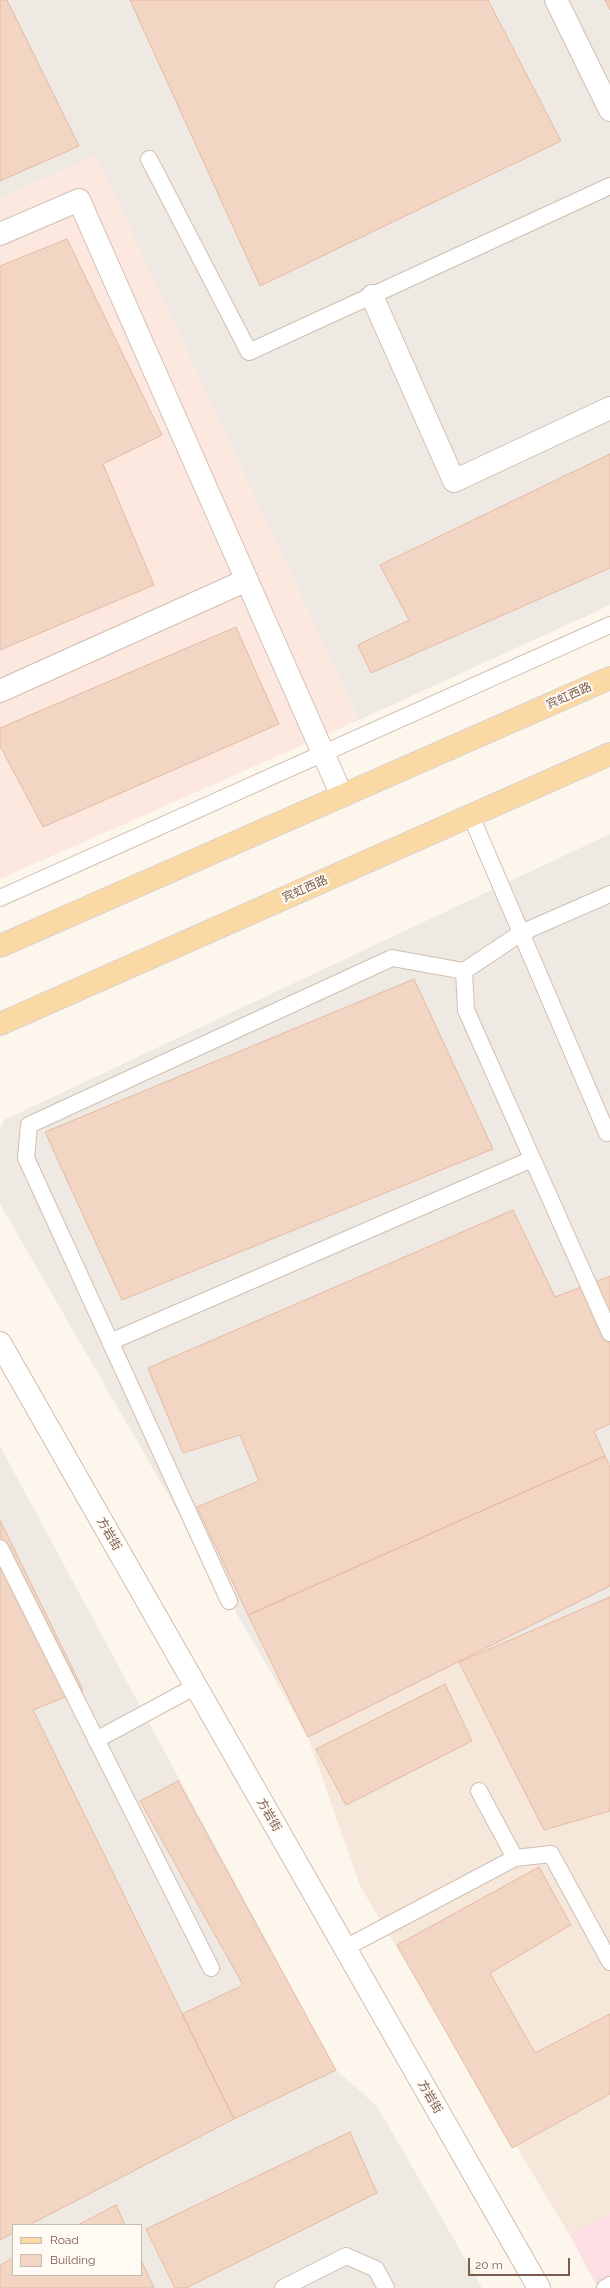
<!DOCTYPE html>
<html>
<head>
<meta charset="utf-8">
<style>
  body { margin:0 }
  #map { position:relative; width:610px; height:2288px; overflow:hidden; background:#fdf6ec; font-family:Raleway,sans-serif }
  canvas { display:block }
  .legend { position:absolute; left:12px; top:2224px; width:130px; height:52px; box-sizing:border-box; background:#fffaf3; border:1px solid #cabbb1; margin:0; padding:5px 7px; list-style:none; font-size:12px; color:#7a5c4d }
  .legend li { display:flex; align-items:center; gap:8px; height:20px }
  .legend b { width:20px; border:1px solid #cabbb1 }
  .scale { position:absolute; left:468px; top:2258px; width:102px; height:18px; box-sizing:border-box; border:2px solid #7a5c4d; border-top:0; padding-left:5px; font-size:12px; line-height:14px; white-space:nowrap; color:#7a5c4d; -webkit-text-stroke:3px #fffaf3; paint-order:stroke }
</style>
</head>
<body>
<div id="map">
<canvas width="610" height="2288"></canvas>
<ul class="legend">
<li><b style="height:5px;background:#fbd9a5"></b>Road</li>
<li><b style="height:11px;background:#f3d5c3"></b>Building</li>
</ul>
<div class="scale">20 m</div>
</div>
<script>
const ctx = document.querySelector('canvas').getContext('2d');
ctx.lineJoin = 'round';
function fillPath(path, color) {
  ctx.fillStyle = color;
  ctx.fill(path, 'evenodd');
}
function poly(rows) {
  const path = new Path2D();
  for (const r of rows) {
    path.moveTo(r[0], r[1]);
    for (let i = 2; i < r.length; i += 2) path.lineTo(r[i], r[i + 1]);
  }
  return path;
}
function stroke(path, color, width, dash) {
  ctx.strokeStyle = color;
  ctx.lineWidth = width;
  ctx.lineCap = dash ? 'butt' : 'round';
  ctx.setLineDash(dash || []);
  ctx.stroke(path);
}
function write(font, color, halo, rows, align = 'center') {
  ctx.font = font + ' Raleway,"Noto Sans SC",sans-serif';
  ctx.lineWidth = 4;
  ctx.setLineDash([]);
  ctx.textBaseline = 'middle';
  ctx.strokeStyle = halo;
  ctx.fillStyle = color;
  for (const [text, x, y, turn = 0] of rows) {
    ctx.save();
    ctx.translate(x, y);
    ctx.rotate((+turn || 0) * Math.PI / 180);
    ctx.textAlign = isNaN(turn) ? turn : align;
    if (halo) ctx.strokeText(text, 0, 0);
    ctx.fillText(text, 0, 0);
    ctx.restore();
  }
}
const residential = poly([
  [459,1662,544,1830,610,1811,610,2213,569,2234,360,1886,308,1737]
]);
const commercial = poly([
  [96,154,359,720,0,879,0,198]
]);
const industrial = poly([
  [0,0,610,0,610,605,359,720,96,155,0,198],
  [610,834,610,1811,544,1830,459,1662,308,1737,0,1204,0,1129,4,1120],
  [0,1446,336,2070,377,2106,482,2288,0,2288],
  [13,2225,141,2225,141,2275,13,2275]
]);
const medical = poly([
  [610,2213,610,2288,598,2288,569,2234]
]);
const building = poly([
  [0,0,7,0,79,146,0,181,0,0],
  [130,0,488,0,561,141,260,286,130,0],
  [605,0,610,0,610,10,605,0],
  [67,239,162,435,103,464,154,585,0,650,0,266,67,239],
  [610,454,610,568,371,673,358,645,409,620,380,565,610,454],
  [236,627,279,724,43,827,0,746,0,728,236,627],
  [414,979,493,1149,122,1300,45,1132,414,979],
  [513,1210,555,1297,610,1276,610,1424,594,1431,605,1456,248,1615,197,1507,259,1481,240,1435,183,1453,148,1368,513,1210],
  [605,1456,610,1467,610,1586,308,1737,248,1615,605,1456],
  [0,1520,83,1690,33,1710,234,2119,29,2225,13,2225,13,2233,0,2240,0,1520],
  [610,1597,610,1811,544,1830,459,1662,610,1597],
  [445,1684,472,1741,346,1805,316,1749,445,1684],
  [178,1781,336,2070,234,2119,182,2014,243,1985,140,1801,178,1781],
  [539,1867,571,1925,490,1973,535,2053,610,2014,610,2094,512,2148,397,1945,539,1867],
  [350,2132,377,2193,186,2288,175,2288,146,2229,350,2132],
  [116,2205,125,2225,78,2225,116,2205],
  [13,2258,13,2275,141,2275,141,2260,154,2288,0,2288,0,2265,13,2258]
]);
const lane = poly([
  [149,159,249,352,610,186],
  [471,816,607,1133,610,1131],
  [610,894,521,933,464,971,466,1010,610,1333],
  [0,898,610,625],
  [110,1342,532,1159],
  [0,1548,211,1968],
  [229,1601,26,1158,29,1125,392,958,464,971],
  [96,1740,196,1686],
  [479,1791,515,1858,551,1854,610,1962],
  [345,1948,515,1858],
  [283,2288,346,2256,376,2269,386,2288],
  [605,2288,610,2285]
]);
const street = poly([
  [556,0,610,110],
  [0,234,79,200,342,796],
  [372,296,454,481,610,408],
  [0,691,247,580],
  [0,1343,539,2288]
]);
const primary = poly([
  [0,946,610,678],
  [0,1024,610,754]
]);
const streetNames = [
  ["宾虹西路",569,696,-24],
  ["宾虹西路",305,889,-24],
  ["方岩街",109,1534,60],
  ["方岩街",269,1815,60],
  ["方岩街",430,2097,60]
];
fillPath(residential, '#f5e8da');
fillPath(commercial, '#fde8e0');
fillPath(industrial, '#efe9e4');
fillPath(medical, '#fbdfe3');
fillPath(building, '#f3d5c3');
stroke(building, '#e6bba3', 1);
stroke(lane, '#d1beb0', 18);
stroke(street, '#d1beb0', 24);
stroke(primary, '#dad1cd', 24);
stroke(lane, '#fff', 16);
stroke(street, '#fff', 22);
stroke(primary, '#fbd9a5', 22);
write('12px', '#7a5c4d', '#fffaf3', streetNames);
</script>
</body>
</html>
